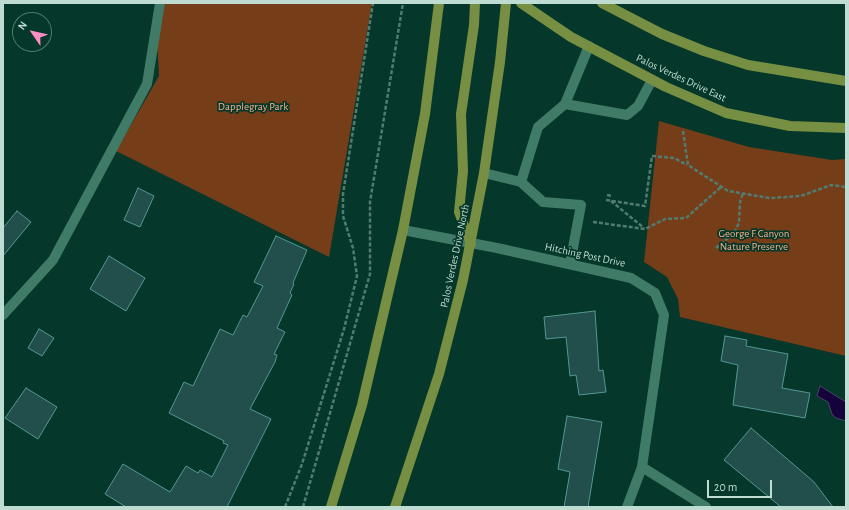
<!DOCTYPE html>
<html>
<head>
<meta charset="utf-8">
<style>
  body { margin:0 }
  #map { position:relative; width:849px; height:510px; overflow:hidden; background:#05372a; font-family:"Alegreya Sans",sans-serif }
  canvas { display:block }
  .frame { position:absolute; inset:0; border:4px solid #bedcd1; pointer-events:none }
  .north { position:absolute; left:12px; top:12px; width:40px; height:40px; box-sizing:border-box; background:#05372a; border:1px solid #4f796d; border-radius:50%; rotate:304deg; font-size:11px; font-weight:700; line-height:16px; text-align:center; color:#bedcd1 }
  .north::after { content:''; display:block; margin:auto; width:14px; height:18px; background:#fb8fc3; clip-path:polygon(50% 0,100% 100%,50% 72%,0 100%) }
  .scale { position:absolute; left:707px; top:480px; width:65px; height:18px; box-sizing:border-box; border:2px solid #bedcd1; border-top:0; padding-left:5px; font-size:12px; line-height:14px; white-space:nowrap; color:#bedcd1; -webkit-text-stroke:3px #05372a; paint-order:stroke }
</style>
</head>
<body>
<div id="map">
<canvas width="849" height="510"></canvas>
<div class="frame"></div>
<div class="north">N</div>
<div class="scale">20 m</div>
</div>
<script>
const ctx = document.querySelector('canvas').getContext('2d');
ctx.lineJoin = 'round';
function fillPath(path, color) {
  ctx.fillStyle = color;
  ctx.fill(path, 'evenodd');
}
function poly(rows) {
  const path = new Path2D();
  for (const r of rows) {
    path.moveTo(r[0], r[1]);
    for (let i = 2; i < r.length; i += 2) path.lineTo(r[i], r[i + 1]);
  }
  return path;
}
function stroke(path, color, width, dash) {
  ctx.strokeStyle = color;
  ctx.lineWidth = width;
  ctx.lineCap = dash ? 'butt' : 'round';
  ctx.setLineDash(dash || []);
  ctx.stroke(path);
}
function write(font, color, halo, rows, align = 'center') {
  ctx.font = font + ' "Alegreya Sans",sans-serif';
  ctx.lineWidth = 3.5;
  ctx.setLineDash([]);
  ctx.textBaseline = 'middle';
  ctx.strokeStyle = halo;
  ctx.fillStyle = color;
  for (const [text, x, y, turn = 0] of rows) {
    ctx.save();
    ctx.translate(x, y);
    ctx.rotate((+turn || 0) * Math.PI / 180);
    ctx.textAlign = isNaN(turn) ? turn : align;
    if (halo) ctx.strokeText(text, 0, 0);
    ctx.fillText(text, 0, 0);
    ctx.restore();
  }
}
const green = poly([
  [155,3,372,3,329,257,116,151,159,76],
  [659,121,749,147,832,160,846,159,846,356,680,317,678,299,667,277,644,262]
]);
const water = poly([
  [820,386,846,402,846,421,836,418,832,414,828,402,817,396,820,386]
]);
const building = poly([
  [138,188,154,196,140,227,124,220,138,188],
  [17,211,31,222,3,256,3,228,17,211],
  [276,236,307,250,293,283,294,284,290,293,292,295,277,328,285,332,274,354,277,355,275,362,250,409,271,419,227,507,126,507,105,494,123,464,170,492,186,466,198,473,200,470,212,477,228,445,223,443,224,441,169,413,184,382,193,386,220,329,233,335,243,315,247,317,263,286,254,282,276,236],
  [109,256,145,278,126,311,90,289,109,256],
  [595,311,599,371,603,370,606,392,579,395,576,375,570,376,566,337,546,339,544,317,595,311],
  [39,329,54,338,42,356,28,348,39,329],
  [725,336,747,340,746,346,788,354,782,388,810,393,805,418,733,405,738,365,721,361,725,336],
  [26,388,57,407,38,439,5,418,26,388],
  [567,416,602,422,588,507,564,507,570,472,558,469,567,416],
  [751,428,814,482,833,507,781,507,724,460,751,428]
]);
const path = poly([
  [683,131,688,165,728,191,770,198,801,196,831,185,846,187],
  [607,195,612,196],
  [606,200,645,206,652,156,674,158,687,165],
  [611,201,644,228],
  [593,222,645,229,665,219,686,218,722,186],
  [716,248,734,233,739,223,740,202,743,193],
  [285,507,302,464,344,329,357,276,353,248,343,216,343,194,373,3],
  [303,507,370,274,370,202,403,3]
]);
const minor = poly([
  [589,46,565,104,627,115,638,106,652,80],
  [484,173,521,182,543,202,581,205,570,264],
  [521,182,538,127,565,104],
  [403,230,497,248,631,278,655,293,664,315,642,467],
  [3,315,53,260,147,84,160,3],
  [627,507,642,467,706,507]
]);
const major = poly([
  [521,3,571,37,666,87,726,113,790,126,846,128],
  [602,3,662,34,704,51,748,65,846,81],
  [471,244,459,212,463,171,461,114,474,25,475,3],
  [331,507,362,405,403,230,425,114,439,3],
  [395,507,439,374,463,280,484,173,500,62,506,3]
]);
const streetNames = [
  ["Palos Verdes Drive East",681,78,25],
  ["Hitching Post Drive",585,255,12],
  ["Palos Verdes Drive North",455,256,-78]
];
const parkNames = [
  ["Dapplegray Park",253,107],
  ["George F Canyon",754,234],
  ["Nature Preserve",754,247]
];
fillPath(green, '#763d19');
fillPath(water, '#16023a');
stroke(water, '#484367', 1);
fillPath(building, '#224f4c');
stroke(building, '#539893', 1);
stroke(path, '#527c70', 2.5, [4, 2]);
stroke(minor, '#3f7b67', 10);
stroke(major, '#768f42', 10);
write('11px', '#bedcd1', '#05372a', streetNames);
write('11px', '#f3b18b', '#05372a', parkNames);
</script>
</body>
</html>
